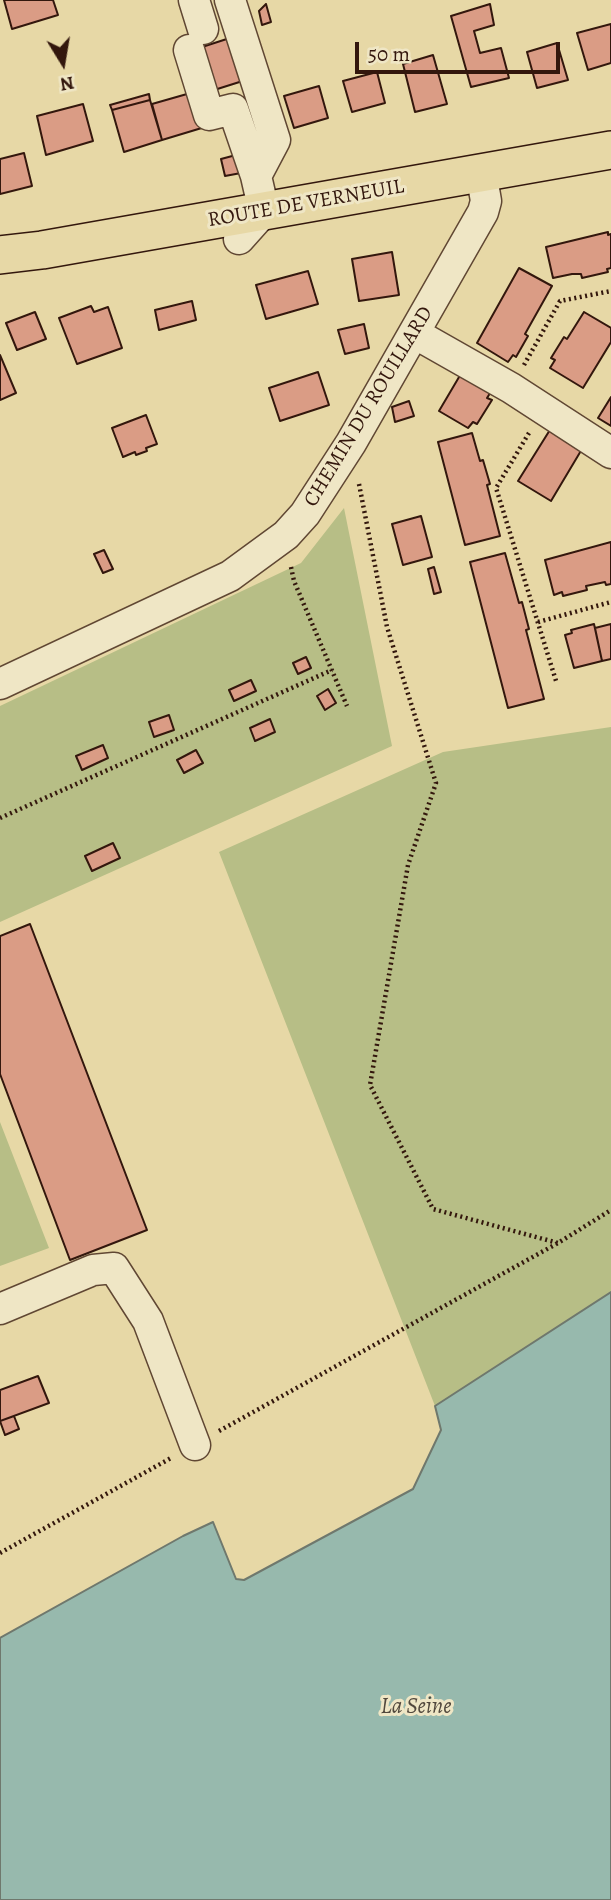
<!DOCTYPE html>
<html>
<head>
<meta charset="utf-8">
<style>
  body { margin:0 }
  #map { position:relative; width:611px; height:1900px; overflow:hidden; background:#e7d8a6; font-family:Alegreya,serif }
  canvas { display:block }
  .north { position:absolute; left:28px; top:28px; width:70px; height:70px; -webkit-text-stroke:5px #efe6c5; paint-order:stroke; rotate:169deg; font-size:19px; font-weight:700; line-height:28px; text-align:center; color:#33170d }
  .north::after { content:''; display:block; margin:auto; width:24px; height:32px; background:#33170d; clip-path:polygon(50% 0,100% 100%,50% 72%,0 100%) }
  .scale { position:absolute; left:355px; top:42px; width:205px; height:32px; box-sizing:border-box; border:4px solid #33170d; border-top:0; padding-left:9px; font-size:21px; line-height:24px; white-space:nowrap; color:#33170d; -webkit-text-stroke:5px #efe6c5; paint-order:stroke }
</style>
</head>
<body>
<div id="map">
<canvas width="611" height="1900"></canvas>
<div class="north">N</div>
<div class="scale">50 m</div>
</div>
<script>
const ctx = document.querySelector('canvas').getContext('2d');
ctx.lineJoin = 'round';
function fillPath(path, color) {
  ctx.fillStyle = color;
  ctx.fill(path, 'evenodd');
}
function poly(rows) {
  const path = new Path2D();
  for (const r of rows) {
    path.moveTo(r[0], r[1]);
    for (let i = 2; i < r.length; i += 2) path.lineTo(r[i], r[i + 1]);
  }
  return path;
}
function stroke(path, color, width, dash) {
  ctx.strokeStyle = color;
  ctx.lineWidth = width;
  ctx.lineCap = dash ? 'butt' : 'round';
  ctx.setLineDash(dash || []);
  ctx.stroke(path);
}
function write(font, color, halo, rows, align = 'center') {
  ctx.font = font + ' Alegreya,serif';
  ctx.lineWidth = 6;
  ctx.setLineDash([]);
  ctx.textBaseline = 'middle';
  ctx.strokeStyle = halo;
  ctx.fillStyle = color;
  for (const [text, x, y, turn = 0] of rows) {
    ctx.save();
    ctx.translate(x, y);
    ctx.rotate((+turn || 0) * Math.PI / 180);
    ctx.textAlign = isNaN(turn) ? turn : align;
    if (halo) ctx.strokeText(text, 0, 0);
    ctx.fillText(text, 0, 0);
    ctx.restore();
  }
}
const green = poly([
  [344,508,392,746,0,922,0,706,301,563],
  [611,727,611,1292,435,1406,219,852,443,752],
  [0,1122,49,1248,0,1266]
]);
const water = poly([
  [611,1292,611,1900,0,1900,0,1638,183,1536,213,1522,236,1579,244,1580,413,1489,441,1430,435,1406,611,1292]
]);
const building = poly([
  [4,0,53,0,58,15,12,29,4,0],
  [266,4,271,22,262,25,259,11,266,4],
  [490,4,494,25,474,31,480,53,501,48,509,78,471,87,451,16,490,4],
  [611,24,611,63,588,70,577,33,611,24],
  [236,36,249,79,211,91,199,48,236,36],
  [557,43,568,80,537,88,527,52,557,43],
  [433,55,447,104,415,112,403,64,433,55],
  [377,72,385,103,352,112,343,81,377,72],
  [319,86,328,118,294,128,284,96,319,86],
  [194,92,205,127,162,140,152,104,194,92],
  [149,94,150,100,112,110,110,105,149,94],
  [150,100,162,140,124,152,112,110,150,100],
  [83,104,93,141,46,155,37,116,83,104],
  [24,153,32,186,0,194,0,159,24,153],
  [236,155,241,173,225,176,221,159,236,155],
  [608,232,608,235,611,234,611,268,607,269,608,272,582,278,581,274,572,274,553,278,546,247,608,232],
  [392,252,399,295,359,301,352,259,392,252],
  [519,268,552,286,525,334,528,336,516,357,513,355,508,362,477,343,519,268],
  [308,271,318,304,266,319,256,285,308,271],
  [192,301,196,320,159,330,155,310,192,301],
  [91,306,94,312,108,307,122,348,77,364,59,318,91,306],
  [35,312,46,339,17,350,6,323,35,312],
  [584,312,611,328,611,342,583,388,550,368,555,360,551,358,564,337,567,339,584,312],
  [364,324,369,348,345,354,338,330,364,324],
  [0,355,16,393,0,400,0,355],
  [318,372,329,405,280,421,269,388,318,372],
  [462,372,492,390,487,398,492,400,477,424,473,422,468,428,439,411,462,372],
  [611,397,611,426,598,418,611,397],
  [409,401,414,416,395,422,392,407,409,401],
  [146,415,157,444,146,448,147,451,136,455,135,452,123,457,112,428,146,415],
  [553,425,585,444,551,501,518,481,553,425],
  [472,433,480,461,483,460,490,484,487,485,500,536,465,545,438,442,472,433],
  [421,516,432,557,403,565,392,524,421,516],
  [611,542,611,584,606,585,605,582,586,586,587,590,563,596,562,592,554,595,545,560,611,542],
  [104,550,113,569,103,573,94,554,104,550],
  [505,553,519,603,522,602,529,629,526,630,544,699,508,708,470,562,505,553],
  [434,567,441,592,434,594,428,569,434,567],
  [594,624,602,661,574,668,565,635,572,633,571,630,594,624],
  [611,624,611,659,602,661,595,628,611,624],
  [306,657,311,668,298,674,293,663,306,657],
  [251,680,256,691,234,701,229,690,251,680],
  [328,689,336,703,325,710,317,696,328,689],
  [169,715,174,730,154,737,149,722,169,715],
  [270,719,275,732,255,741,250,728,270,719],
  [103,745,108,758,82,770,76,756,103,745],
  [196,750,203,763,184,773,177,760,196,750],
  [113,843,120,858,92,871,85,856,113,843],
  [30,924,147,1230,70,1260,0,1074,0,936,30,924],
  [38,1376,49,1403,0,1421,0,1390,38,1376],
  [14,1416,19,1429,5,1435,0,1421,14,1416]
]);
const path = poly([
  [524,365,560,301,611,291],
  [529,433,496,488,557,684],
  [359,484,387,627,436,783,408,865,370,1085,433,1209,558,1243],
  [291,567,294,581,347,706],
  [538,622,611,602],
  [0,818,332,670],
  [219,1431,558,1243,611,1210],
  [0,1553,171,1458]
]);
const minor = poly([
  [194,0,203,29],
  [230,0,275,140,256,176,264,211,239,239],
  [189,50,209,115,233,109,256,176],
  [414,333,511,388,611,453],
  [0,684,230,576,286,535,305,514,351,443,483,212,486,201,481,172],
  [0,1309,93,1270,114,1268,148,1321,195,1445]
]);
const major = poly([
  [0,255,42,250,611,150]
]);
const streetNames = [
  ["ROUTE DE VERNEUIL",306,204,-10],
  ["CHEMIN DU ROUILLARD",369,407,-59]
];
const waterNames = [
  ["La Seine",416,1707]
];
fillPath(green, '#b7be86');
fillPath(water, '#97b9ad');
stroke(water, '#6f786d', 2);
fillPath(building, '#da9c85');
stroke(building, '#33170d', 2);
stroke(minor, '#604733', 33);
stroke(major, '#33170d', 40);
stroke(path, '#33170d', 4.5, [2, 3.5]);
stroke(minor, '#efe6c5', 30);
stroke(major, '#e7d8a6', 37);
write('21px', '#33170d', '#efe6c5', streetNames);
write('italic 23px', '#51483d', '#efe6c5', waterNames);
</script>
</body>
</html>
